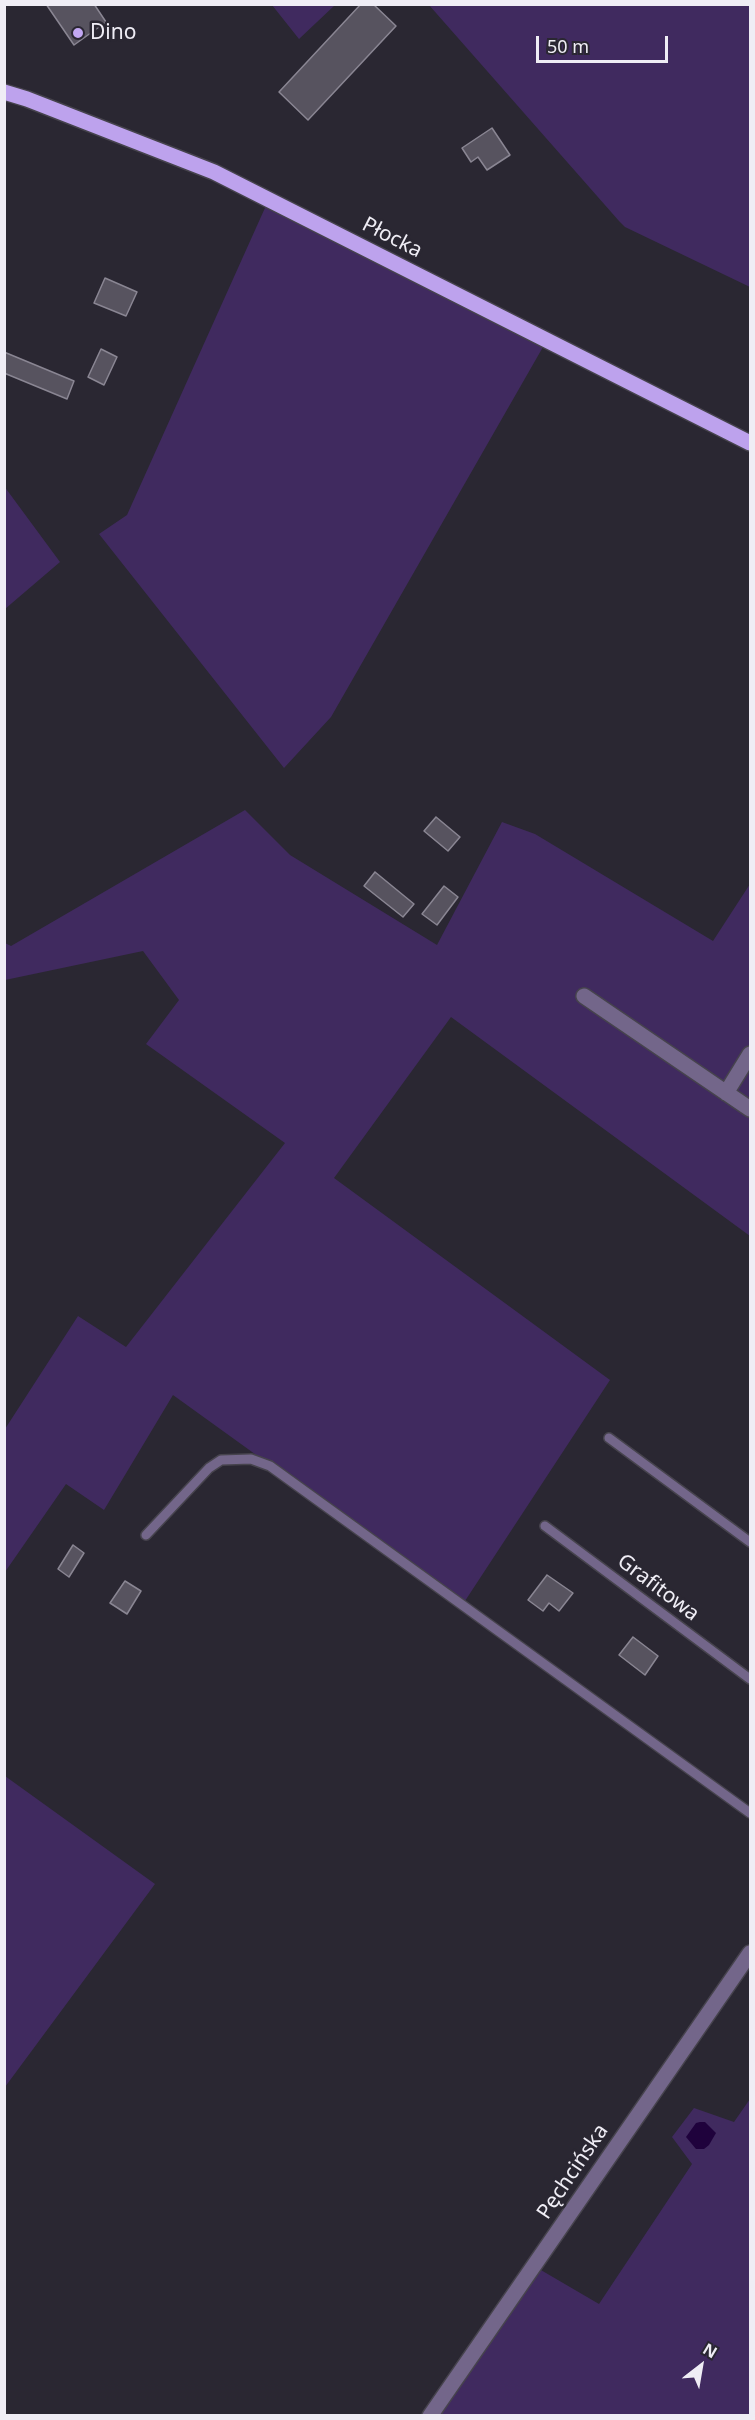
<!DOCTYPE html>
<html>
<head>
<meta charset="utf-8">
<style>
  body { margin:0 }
  #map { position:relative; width:755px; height:2420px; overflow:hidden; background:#2a2732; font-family:"Noto Sans",sans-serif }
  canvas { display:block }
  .frame { position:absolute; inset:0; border:6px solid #efedf5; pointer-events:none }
  .north { position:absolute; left:671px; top:2336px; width:60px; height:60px; -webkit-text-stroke:4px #2a2732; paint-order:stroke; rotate:31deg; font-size:16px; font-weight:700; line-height:24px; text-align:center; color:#efedf5 }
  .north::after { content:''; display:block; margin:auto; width:21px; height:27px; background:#efedf5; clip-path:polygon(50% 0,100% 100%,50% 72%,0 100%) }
  .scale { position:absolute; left:536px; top:36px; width:132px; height:27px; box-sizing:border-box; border:3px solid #efedf5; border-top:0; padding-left:8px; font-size:18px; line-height:21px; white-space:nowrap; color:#efedf5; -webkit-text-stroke:4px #2a2732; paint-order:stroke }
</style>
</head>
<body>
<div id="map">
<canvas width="755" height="2420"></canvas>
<div class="frame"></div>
<div class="north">N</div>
<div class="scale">50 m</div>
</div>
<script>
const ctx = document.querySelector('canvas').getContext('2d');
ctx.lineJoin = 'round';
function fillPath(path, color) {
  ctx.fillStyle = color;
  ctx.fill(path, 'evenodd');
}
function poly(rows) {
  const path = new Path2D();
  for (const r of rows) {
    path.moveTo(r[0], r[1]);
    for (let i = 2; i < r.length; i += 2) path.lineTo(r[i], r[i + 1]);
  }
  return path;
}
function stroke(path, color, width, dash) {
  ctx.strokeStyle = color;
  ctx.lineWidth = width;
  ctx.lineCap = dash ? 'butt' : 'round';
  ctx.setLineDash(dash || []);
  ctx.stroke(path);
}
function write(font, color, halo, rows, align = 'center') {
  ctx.font = font + ' "Noto Sans",sans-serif';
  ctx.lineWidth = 5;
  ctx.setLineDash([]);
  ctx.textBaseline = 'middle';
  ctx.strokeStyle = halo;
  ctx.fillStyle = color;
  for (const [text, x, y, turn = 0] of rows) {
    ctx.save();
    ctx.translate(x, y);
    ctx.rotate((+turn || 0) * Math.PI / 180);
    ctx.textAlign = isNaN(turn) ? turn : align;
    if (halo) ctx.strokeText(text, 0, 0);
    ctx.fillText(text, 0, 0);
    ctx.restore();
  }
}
const green = poly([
  [272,5,335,5,299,39],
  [429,5,750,5,750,287,625,227,619,221],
  [269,199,547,340,331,717,284,768,99,534,127,515],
  [4,486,60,562,5,609,4,609],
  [245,810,290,855,437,945,502,822,535,834,713,941,750,884,750,1236,451,1017,334,1178,610,1380,463,1604,173,1395,104,1510,66,1484,5,1572,5,1429,78,1316,126,1347,285,1143,146,1044,179,1000,143,951,5,980,5,943,11,946],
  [5,1776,155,1884,5,2087],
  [750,2099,750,2415,430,2416,534,2266,599,2304,692,2164,672,2137,694,2108,734,2122]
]);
const water = poly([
  [700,2122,705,2122,716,2133,709,2145,704,2149,696,2149,686,2137,696,2123]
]);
const building = poly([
  [46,4,94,4,106,22,74,45,46,4],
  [361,4,373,4,396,26,308,120,279,92,361,4],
  [492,128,510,155,487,170,478,157,471,162,462,148,492,128],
  [105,278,137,292,126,316,94,303,105,278],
  [101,349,117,357,104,385,88,377,101,349],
  [4,352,74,381,67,399,4,373,4,352],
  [436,817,460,837,448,851,424,831,436,817],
  [375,872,414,904,403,917,364,886,375,872],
  [444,886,458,897,437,925,422,914,444,886],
  [73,1545,84,1553,69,1577,58,1569,73,1545],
  [547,1575,573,1593,559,1611,549,1603,543,1611,528,1600,547,1575],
  [125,1581,141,1591,127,1614,110,1603,125,1581],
  [633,1637,658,1656,645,1675,619,1655,633,1637]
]);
const service = poly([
  [609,1438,750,1542],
  [545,1526,750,1679],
  [146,1535,209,1468,221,1460,251,1459,270,1466,750,1813]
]);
const minor = poly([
  [584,996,750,1109],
  [726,1093,750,1054],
  [430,2416,750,1953]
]);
const primary = poly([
  [4,92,27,99,214,172,750,443]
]);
const markers = [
  [78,33,6,"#c2a7f2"]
];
const poiNames = [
  ["Dino",90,33]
];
const streetNames = [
  ["Płocka",392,238,27],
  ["Grafitowa",658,1588,37],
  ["Pęchcińska",573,2172,-56]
];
fillPath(green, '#402a5f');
fillPath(water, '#1f023c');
fillPath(building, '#57535f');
stroke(building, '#8a8693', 1.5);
stroke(service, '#46434d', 12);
stroke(minor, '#46434d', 18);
stroke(primary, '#46434d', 18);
stroke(service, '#73668a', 9);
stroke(minor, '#73668a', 15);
stroke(primary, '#bda2ed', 15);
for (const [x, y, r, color] of markers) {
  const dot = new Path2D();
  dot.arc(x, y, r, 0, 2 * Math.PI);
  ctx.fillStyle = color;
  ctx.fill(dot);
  stroke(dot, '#2a2732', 2);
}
write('21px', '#efedf5', '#2a2732', poiNames, 'left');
write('21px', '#efedf5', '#2a2732', streetNames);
</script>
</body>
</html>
